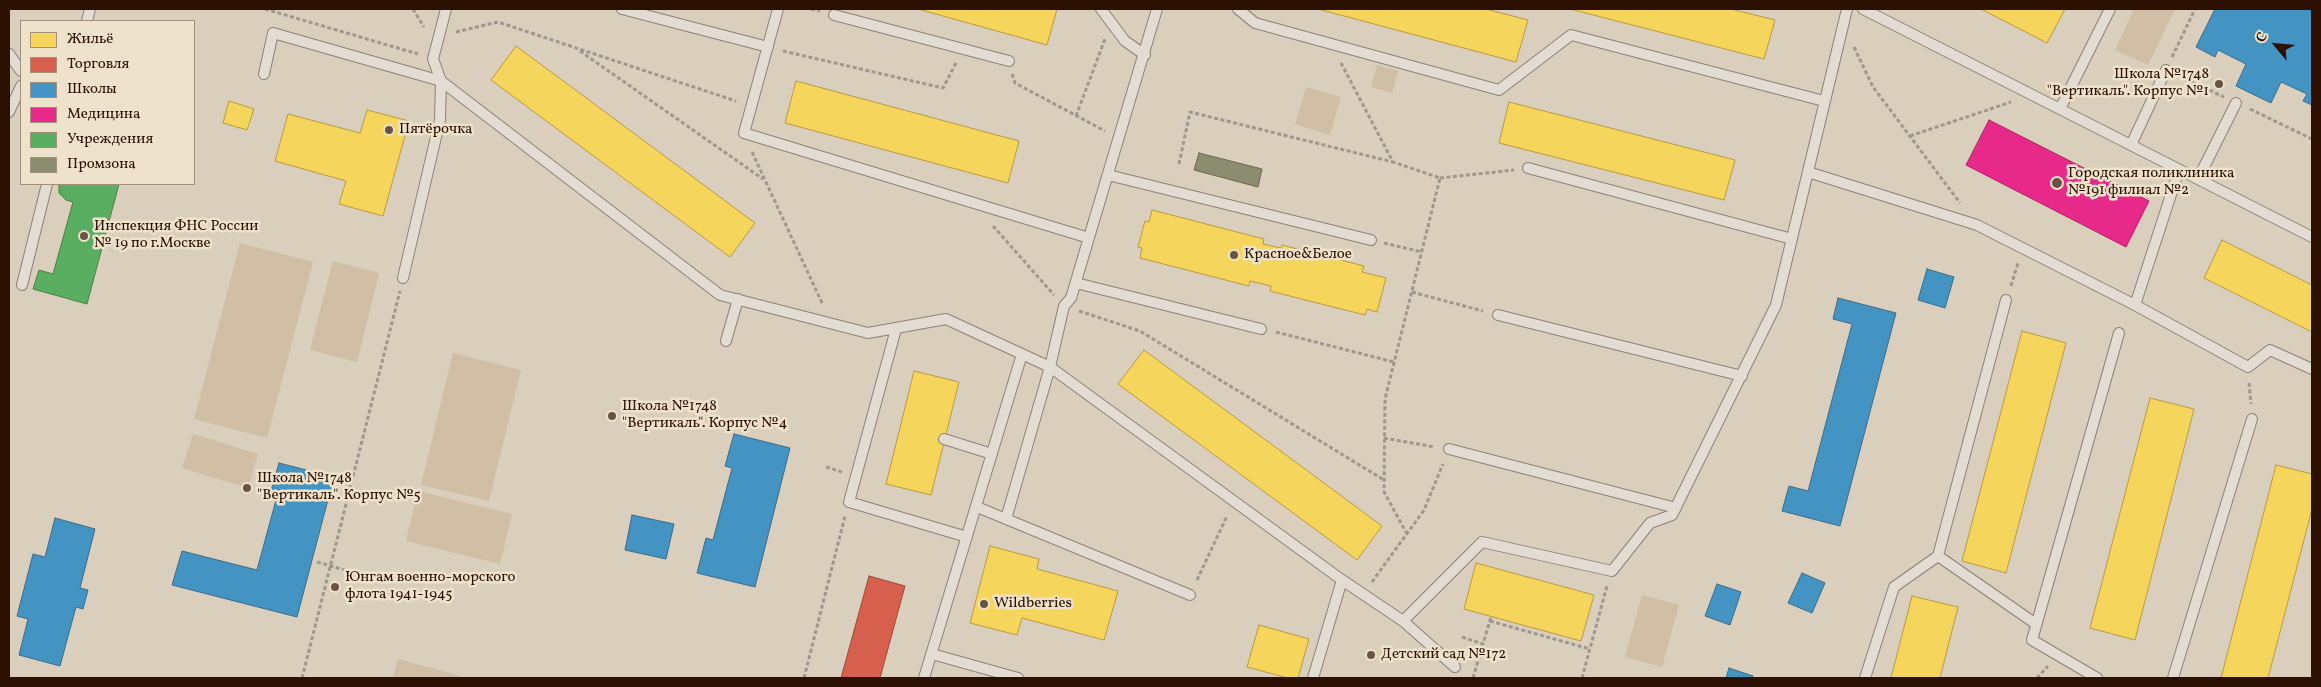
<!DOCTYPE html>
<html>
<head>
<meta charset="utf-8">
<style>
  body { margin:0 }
  #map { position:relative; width:2321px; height:687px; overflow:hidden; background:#dacebc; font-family:Vollkorn,serif }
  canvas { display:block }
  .frame { position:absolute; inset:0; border:10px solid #2c1103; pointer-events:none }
  .legend { position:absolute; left:20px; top:20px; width:175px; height:165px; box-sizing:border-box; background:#efe2cb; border:1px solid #a18e7b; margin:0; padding:6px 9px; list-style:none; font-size:15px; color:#2c1103 }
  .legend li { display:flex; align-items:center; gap:10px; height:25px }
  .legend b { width:25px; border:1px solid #a18e7b }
  .north { position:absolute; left:2251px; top:20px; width:50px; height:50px; -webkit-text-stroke:4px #efe2cb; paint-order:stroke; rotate:298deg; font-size:14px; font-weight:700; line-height:20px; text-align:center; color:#2c1103 }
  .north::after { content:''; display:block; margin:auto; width:18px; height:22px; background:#2c1103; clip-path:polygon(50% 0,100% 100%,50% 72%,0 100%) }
</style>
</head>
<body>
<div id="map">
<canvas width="2321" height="687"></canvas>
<div class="frame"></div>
<ul class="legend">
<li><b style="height:14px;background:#f6d55c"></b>Жильё</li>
<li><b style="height:14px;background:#d6604d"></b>Торговля</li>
<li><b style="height:14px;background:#4393c3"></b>Школы</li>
<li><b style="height:14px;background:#e7298a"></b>Медицина</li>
<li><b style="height:14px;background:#5aae61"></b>Учреждения</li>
<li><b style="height:14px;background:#8c8c6e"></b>Промзона</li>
</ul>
<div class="north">С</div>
</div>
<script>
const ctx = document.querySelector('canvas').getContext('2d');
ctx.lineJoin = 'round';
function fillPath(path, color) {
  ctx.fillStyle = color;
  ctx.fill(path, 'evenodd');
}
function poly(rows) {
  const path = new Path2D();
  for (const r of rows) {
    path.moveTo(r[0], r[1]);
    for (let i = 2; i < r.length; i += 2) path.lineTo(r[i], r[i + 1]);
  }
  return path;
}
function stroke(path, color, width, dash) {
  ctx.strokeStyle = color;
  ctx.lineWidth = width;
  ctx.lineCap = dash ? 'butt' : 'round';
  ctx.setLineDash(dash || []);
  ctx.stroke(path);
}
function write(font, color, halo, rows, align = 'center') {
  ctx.font = font + ' Vollkorn,serif';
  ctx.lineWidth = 5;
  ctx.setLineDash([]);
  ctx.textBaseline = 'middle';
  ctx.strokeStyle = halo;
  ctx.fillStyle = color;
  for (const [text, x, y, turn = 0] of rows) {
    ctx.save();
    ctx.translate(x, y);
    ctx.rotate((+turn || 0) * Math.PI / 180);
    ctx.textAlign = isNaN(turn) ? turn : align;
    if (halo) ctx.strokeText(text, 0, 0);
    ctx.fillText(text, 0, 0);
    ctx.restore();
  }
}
const green = poly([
  [2134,9,2175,9,2148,65,2115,50],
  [1377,65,1398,71,1392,93,1371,87],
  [1306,87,1341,97,1330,135,1295,124],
  [240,243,313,262,267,438,194,419],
  [333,261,379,273,357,362,310,350],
  [453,353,521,370,489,501,421,485],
  [193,434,258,454,248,488,182,468],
  [418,491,512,514,500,564,406,541],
  [1642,595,1679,605,1662,667,1625,657],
  [398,659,460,676,460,678,393,678]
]);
const homes = poly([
  [918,9,1057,9,1047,45,918,9],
  [1318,9,1486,9,1528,20,1516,62,1318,9],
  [1570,9,1731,9,1775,20,1764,59,1570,9],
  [1981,9,2065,9,2047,43,1981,9],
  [516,46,755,223,730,257,491,80,516,46],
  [796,81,1019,141,1008,183,785,123,796,81],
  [229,101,254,109,247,130,223,123,229,101],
  [1509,102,1735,160,1724,200,1499,143,1509,102],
  [367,110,409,121,383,216,339,204,346,181,275,161,288,114,360,133,367,110],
  [1152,210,1264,239,1263,244,1281,248,1282,245,1364,266,1362,272,1386,278,1377,312,1367,309,1365,315,1270,291,1271,286,1250,281,1249,286,1140,258,1142,248,1138,247,1145,221,1149,222,1152,210],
  [2222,240,2312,285,2312,332,2204,278,2222,240],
  [2022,331,2066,343,2006,573,1962,561,2022,331],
  [1144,350,1382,526,1357,560,1118,384,1144,350],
  [914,371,959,382,931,495,886,484,914,371],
  [2150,398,2194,409,2135,640,2090,628,2150,398],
  [2276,465,2312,474,2312,509,2268,678,2221,678,2276,465],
  [990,546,1039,559,1037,569,1118,591,1104,640,1022,618,1017,635,970,623,990,546],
  [1476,563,1594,595,1581,641,1464,609,1476,563],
  [1912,596,1958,607,1940,678,1891,678,1912,596],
  [1259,625,1309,639,1298,678,1288,678,1247,667,1259,625]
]);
const shops = poly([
  [869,576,905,586,880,678,841,678,869,576]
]);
const schools = poly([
  [2215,9,2312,9,2312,105,2303,101,2307,94,2281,82,2271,103,2236,86,2246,64,2218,50,2215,57,2196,47,2215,9],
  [1927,269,1954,277,1945,308,1918,300,1927,269],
  [1838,298,1896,313,1840,526,1782,511,1789,486,1808,491,1852,324,1833,319,1838,298],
  [734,434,790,448,755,587,697,573,706,538,713,540,732,468,725,466,734,434],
  [279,463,334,477,297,617,172,585,182,551,257,570,276,500,269,498,279,463],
  [632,515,674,524,666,559,625,550,632,515],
  [55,518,95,529,80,588,88,590,83,609,76,607,60,666,19,655,28,619,17,616,33,554,45,557,55,518],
  [1802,573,1825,583,1812,613,1788,603,1802,573],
  [1717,584,1741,592,1730,625,1705,616,1717,584],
  [1729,668,1753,676,1752,678,1726,678,1729,668]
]);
const health = poly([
  [1989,120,2149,201,2126,247,1966,165,1989,120]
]);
const public = poly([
  [59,184,119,184,87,304,33,289,39,270,53,274,73,202,66,200,59,193,59,184]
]);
const industry = poly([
  [1199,153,1262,169,1258,187,1194,170,1199,153]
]);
const path = poly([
  [265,9,418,54],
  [413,9,424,27],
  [811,9,820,11],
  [456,32,498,22,736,101],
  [1854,47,1873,87,1960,203],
  [580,51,763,179],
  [783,51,943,88,956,63],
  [2172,57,2195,9],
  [1341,63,1393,162,1440,178,1385,399,1384,492,1407,534],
  [1012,74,1015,83,1105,131],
  [2180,76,2224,97],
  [2250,109,2312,139],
  [1076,116,1105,39],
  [1910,136,2011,102],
  [752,152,823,305],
  [1179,164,1190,112,1393,162],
  [1440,178,1514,170],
  [993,226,1054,295],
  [1384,243,1422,252],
  [2011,286,2018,263],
  [1412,292,1483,311],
  [1079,311,1140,331,1384,480],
  [1276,332,1394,362],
  [2249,383,2251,404],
  [1384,438,1435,447],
  [826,467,842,472],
  [317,562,348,571],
  [1197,580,1227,516],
  [1372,582,1424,510,1443,464],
  [1490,621,1590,649],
  [1462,637,1483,644],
  [302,678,400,291],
  [804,678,845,516],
  [1473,678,1491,617],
  [1582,678,1607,586],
  [2037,678,2048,666]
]);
const service = poly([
  [446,9,433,59,441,81,720,295,868,333,946,319,1050,367,1342,580,1403,621,1455,667],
  [622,9,768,47],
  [778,9,744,133,1089,238],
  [1101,9,1125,41,1145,55],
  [1238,9,1255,23,1499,90,1571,35,1824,101],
  [1863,9,2312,237],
  [834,15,1009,61],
  [87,21,90,9],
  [9,54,21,71],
  [264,74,273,33,441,81,440,120,403,278],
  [2060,109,2110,9],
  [9,112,21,86],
  [2131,145,2166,70],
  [1528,168,1792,239],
  [1808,172,1977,225,2135,305,2179,170],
  [1108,175,1371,240],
  [2198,179,2236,103],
  [1076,283,1261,329],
  [22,285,47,184],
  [2135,305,2248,367,2270,350,2312,369],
  [1498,315,1742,376],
  [896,329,849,502,967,537],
  [726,341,738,299],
  [944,439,992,454],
  [1449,449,1676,508],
  [977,507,1190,595],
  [1006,519,1050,367,1064,306,1071,298,1157,9],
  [1938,556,2036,624],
  [1403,621,1482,542,1612,571,1650,523,1672,515,1776,305,1847,9],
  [932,654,1018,678],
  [924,678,1022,354],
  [1313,678,1342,580],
  [1865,678,1894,587,1938,556,2006,300],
  [2097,678,2032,640,2119,333],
  [2173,678,2252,419]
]);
const markers = [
  [2219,84,5,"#695344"],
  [389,130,5,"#695344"],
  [2057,183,6,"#695344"],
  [84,236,5,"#695344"],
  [1234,255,5,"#695344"],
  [612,416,5,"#695344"],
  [247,488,5,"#695344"],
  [335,587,5,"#695344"],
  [984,604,5,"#695344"],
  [1371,655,5,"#695344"]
];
const poiNames = [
  ["Школа №1748",2209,75,"right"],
  ["\"Вертикаль\". Корпус №1",2209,92,"right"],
  ["Пятёрочка",399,130],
  ["Городская поликлиника",2068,174],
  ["№191 филиал №2",2068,191],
  ["Инспекция ФНС России",94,227],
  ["№ 19 по г.Москве",94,244],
  ["Красное&Белое",1244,255],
  ["Школа №1748",622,407],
  ["\"Вертикаль\". Корпус №4",622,424],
  ["Школа №1748",257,479],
  ["\"Вертикаль\". Корпус №5",257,496],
  ["Юнгам военно-морского",345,578],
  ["флота 1941-1945",345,595],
  ["Wildberries",994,604],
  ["Детский сад №172",1381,655]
];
fillPath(green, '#d0bea5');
fillPath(homes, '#f6d55c');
stroke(homes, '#b99a41', 1);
fillPath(shops, '#d6604d');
stroke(shops, '#a34837', 1);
fillPath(schools, '#4393c3');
stroke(schools, '#3c6c89', 1);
fillPath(health, '#e7298a');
stroke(health, '#af2262', 1);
fillPath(public, '#5aae61');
stroke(public, '#4c7f45', 1);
fillPath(industry, '#8c8c6e');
stroke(industry, '#6f674e', 1);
stroke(service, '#8c8276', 12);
stroke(path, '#9f988f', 3, [4, 2.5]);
stroke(service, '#e2dcd3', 10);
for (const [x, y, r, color] of markers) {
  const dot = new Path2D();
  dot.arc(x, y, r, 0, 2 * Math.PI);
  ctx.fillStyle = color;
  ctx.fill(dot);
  stroke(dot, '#efe2cb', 2);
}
write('15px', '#2c1103', '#efe2cb', poiNames, 'left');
</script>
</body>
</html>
